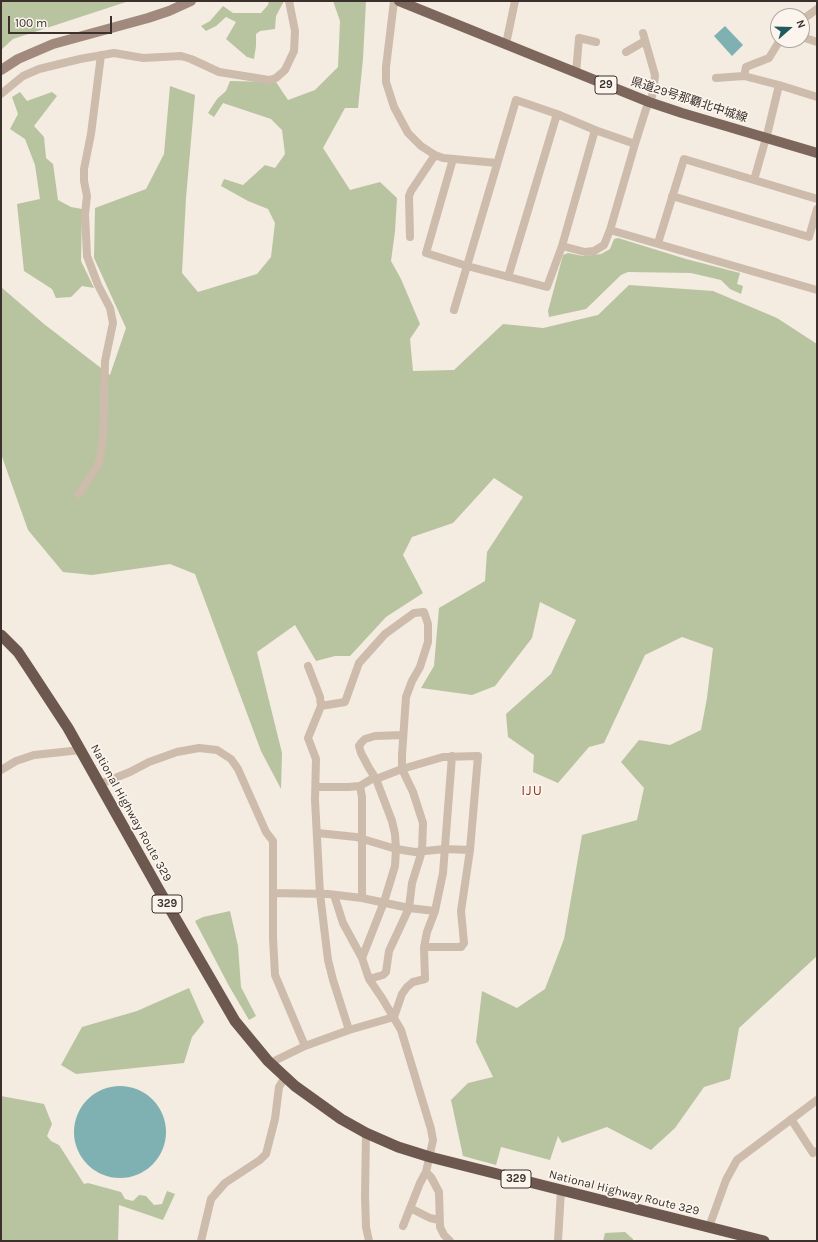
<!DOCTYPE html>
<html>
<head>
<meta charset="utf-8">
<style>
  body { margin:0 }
  #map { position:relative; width:818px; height:1242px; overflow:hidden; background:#f4ebe1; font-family:Karla,sans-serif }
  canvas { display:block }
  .frame { position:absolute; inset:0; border:2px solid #3b302b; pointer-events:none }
  .north { position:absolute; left:770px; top:8px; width:40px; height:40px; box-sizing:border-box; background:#fbf5ee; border:1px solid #aea6a0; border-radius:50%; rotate:70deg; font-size:11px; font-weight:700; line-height:16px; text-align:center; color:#3b302b }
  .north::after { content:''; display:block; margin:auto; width:14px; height:18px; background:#1f5a5e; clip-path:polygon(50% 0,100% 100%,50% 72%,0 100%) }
  .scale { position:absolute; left:8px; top:16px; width:104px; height:18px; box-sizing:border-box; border:2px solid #3b302b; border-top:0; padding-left:5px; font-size:12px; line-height:14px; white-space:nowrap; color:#3b302b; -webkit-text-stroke:3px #fbf5ee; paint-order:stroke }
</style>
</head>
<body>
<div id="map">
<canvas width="818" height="1242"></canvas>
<div class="frame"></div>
<div class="north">N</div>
<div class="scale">100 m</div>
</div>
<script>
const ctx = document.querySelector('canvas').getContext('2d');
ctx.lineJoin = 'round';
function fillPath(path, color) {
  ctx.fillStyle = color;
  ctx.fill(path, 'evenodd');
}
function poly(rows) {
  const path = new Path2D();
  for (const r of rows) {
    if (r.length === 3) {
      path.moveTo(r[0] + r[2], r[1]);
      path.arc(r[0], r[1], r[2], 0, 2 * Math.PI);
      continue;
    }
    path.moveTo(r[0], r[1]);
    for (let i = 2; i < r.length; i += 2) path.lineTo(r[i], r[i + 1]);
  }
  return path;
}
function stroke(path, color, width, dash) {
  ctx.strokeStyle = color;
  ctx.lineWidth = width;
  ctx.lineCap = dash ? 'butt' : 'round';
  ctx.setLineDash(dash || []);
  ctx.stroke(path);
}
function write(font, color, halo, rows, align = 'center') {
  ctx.font = font + ' Karla,"Noto Sans JP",sans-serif';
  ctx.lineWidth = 3.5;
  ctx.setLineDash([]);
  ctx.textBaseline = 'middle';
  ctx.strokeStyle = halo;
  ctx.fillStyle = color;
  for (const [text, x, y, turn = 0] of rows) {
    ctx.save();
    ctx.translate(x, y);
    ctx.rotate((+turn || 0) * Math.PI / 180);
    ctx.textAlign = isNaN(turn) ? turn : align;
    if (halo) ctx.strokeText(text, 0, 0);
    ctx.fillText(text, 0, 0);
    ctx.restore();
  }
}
const green = poly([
  [1,1,129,1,13,39,1,50],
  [269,1,284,1,276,16,275,29,260,31,256,34,256,46,254,59,247,57,226,39,236,22,226,17,216,26,206,31,201,26,210,21,223,6,233,13,261,13,268,5],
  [333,1,366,1,363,59,358,108,345,108,323,148,350,190,380,182,397,198,395,231,391,261,401,279,420,324,410,339,413,371,454,370,503,324,543,328,598,315,629,285,713,291,777,318,817,344,817,956,739,1028,730,1079,704,1087,675,1128,651,1150,607,1127,562,1143,558,1136,550,1160,501,1147,496,1165,463,1156,451,1100,468,1083,493,1077,476,1042,482,991,517,1008,545,989,564,939,582,835,637,820,644,788,621,762,639,740,670,745,701,730,707,698,713,648,682,637,645,655,604,743,589,747,558,783,533,772,534,755,508,737,506,714,551,674,576,620,540,602,532,638,495,686,472,695,421,688,434,666,439,608,485,581,487,552,523,497,494,478,453,523,412,537,403,555,423,593,386,617,350,656,335,656,316,661,295,625,257,652,282,753,281,789,261,751,195,574,170,564,92,575,63,572,28,530,1,454,1,287,44,324,110,375,126,328,94,258,95,208,146,189,164,154,170,86,195,95,186,198,182,273,198,292,257,274,271,257,275,223,268,209,248,201,221,186,224,179,243,185,265,165,275,168,285,154,282,130,271,119,223,103,214,117,208,113,217,99,226,91,230,81,276,82,288,100,315,90,338,67,340,21],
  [20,92,27,101,52,92,57,96,34,126,44,137,46,158,53,164,58,200,71,207,82,209,81,261,94,288,82,286,71,297,56,298,52,289,24,271,17,204,40,199,35,165,25,139,10,129,18,114,12,97],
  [618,238,686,259,740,273,737,284,743,286,741,294,730,289,721,280,691,273,628,272,621,275,586,309,549,317,548,311,563,255,568,253,583,256,601,254,610,249,614,239],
  [230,911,238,946,241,987,256,1016,249,1020,229,986,195,921,203,917],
  [189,988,204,1022,192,1037,184,1063,76,1074,61,1065,82,1027,137,1011],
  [1,1096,44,1104,52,1124,47,1136,51,1141,59,1145,84,1184,88,1183,121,1192,125,1199,133,1201,139,1195,146,1196,154,1205,162,1204,167,1191,175,1194,163,1220,119,1205,118,1241,1,1241],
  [625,1232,633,1239,633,1241,603,1241,605,1233]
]);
const water = poly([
  [725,26,743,45,732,56,714,36],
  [120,1132,46]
]);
const minor = poly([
  [394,1,386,67,386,82,394,107,408,133,421,146,435,155,443,158,497,163],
  [802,20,817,9],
  [802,37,817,42],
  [506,44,515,1],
  [626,52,645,41],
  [576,73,579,38,596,42],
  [744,76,779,85,768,131,754,180],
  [716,78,744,76,746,67,769,58,780,40],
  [779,85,817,97],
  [1,94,23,76,39,69,80,59,114,53,143,58,181,56,191,59,219,72,269,80,276,78,285,70,294,51,295,31,289,1],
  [453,159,426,253,467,266,547,287,562,246,595,130],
  [672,196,809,237,817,209],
  [610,230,817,290],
  [410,237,409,196,411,191,435,155],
  [658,243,684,159,817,199],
  [562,246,585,252,594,251,604,245,610,230,635,144,646,109,652,96,654,85,655,75,643,33],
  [508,277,557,114],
  [454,310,516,100,557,114,595,130,635,144],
  [79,494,99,463,103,439,105,361,113,323,110,308,98,285,87,256,85,214,87,196,84,181,84,169,91,134,101,55],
  [308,666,320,697,321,706],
  [1,770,16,761,34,755,81,750],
  [376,779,369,768,361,753,359,746,361,743,365,739,375,736,403,735],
  [100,784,130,772,149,762,177,752,199,748,217,750,231,759,238,769,266,832,273,841,273,938,275,975,305,1046],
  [360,786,362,797,362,898],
  [316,787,348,787,360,786,375,777],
  [318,833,356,837,396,849,415,852,445,849,470,850],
  [273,893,328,894,362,898,409,908,435,911],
  [334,895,343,923,362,958,369,979,382,998,401,1030,431,1129,433,1140,426,1172,420,1183,403,1226],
  [362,958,384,902,395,866,396,849,395,834,392,821,376,779,402,769,443,757,478,756,470,850,461,911,464,943,461,947,424,947],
  [394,1017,402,994,407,987,413,982,425,979,424,947,427,932,435,911,443,873,452,756],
  [349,1030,333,980,328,960,320,894,315,800,316,759,308,738,321,706,345,702,359,663,385,634,414,613,424,612,428,624,428,642,420,667,412,681,406,697,402,755,402,769,413,792,423,823,422,851,412,883,409,908,389,951,386,972,383,975,369,979],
  [270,1063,305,1046,349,1030,394,1017],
  [791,1119,813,1153,817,1151],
  [366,1133,365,1196,366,1227,369,1241],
  [426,1172,431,1177,439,1192,440,1227,444,1235,450,1241],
  [410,1208,430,1218,439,1220],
  [709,1227,726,1180,737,1160,817,1100],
  [201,1241,211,1199,225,1183,260,1160,266,1154,275,1119,279,1087,285,1077],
  [558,1241,561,1190]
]);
const secondary = poly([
  [1,70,18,59,53,44,148,18,169,11,191,1]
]);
const primary = poly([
  [399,1,649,102,682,113,817,153]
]);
const trunk = poly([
  [1,635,18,652,28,667,68,728,159,890,235,1021,268,1061,295,1086,341,1119,366,1133,398,1147,430,1157,764,1241]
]);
const shields = [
  [606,85,22],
  [167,904,30],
  [516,1179,30]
];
const shieldNames = [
  ["29",606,85],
  ["329",167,904],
  ["329",516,1179]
];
const streetNames = [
  ["県道29号那覇北中城線",689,100,18],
  ["National Highway Route 329",131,813,61],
  ["National Highway Route 329",624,1193,14]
];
const quarterNames = [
  ["IJU",532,791]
];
fillPath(green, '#b8c4a0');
fillPath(water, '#7fb0b2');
stroke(minor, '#cdbbac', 8);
stroke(secondary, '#a18a7d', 10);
stroke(primary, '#7d675c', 10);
stroke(trunk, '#6c584f', 11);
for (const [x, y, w] of shields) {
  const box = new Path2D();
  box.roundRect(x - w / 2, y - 9, w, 18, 3);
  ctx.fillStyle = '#fbf5ee';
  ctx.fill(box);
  stroke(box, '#3b302b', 1);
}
write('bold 11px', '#3b302b', null, shieldNames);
write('12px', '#3b302b', '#fbf5ee', streetNames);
ctx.letterSpacing = '1px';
write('14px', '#8c3b22', '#fbf5ee', quarterNames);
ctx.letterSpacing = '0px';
</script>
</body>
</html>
